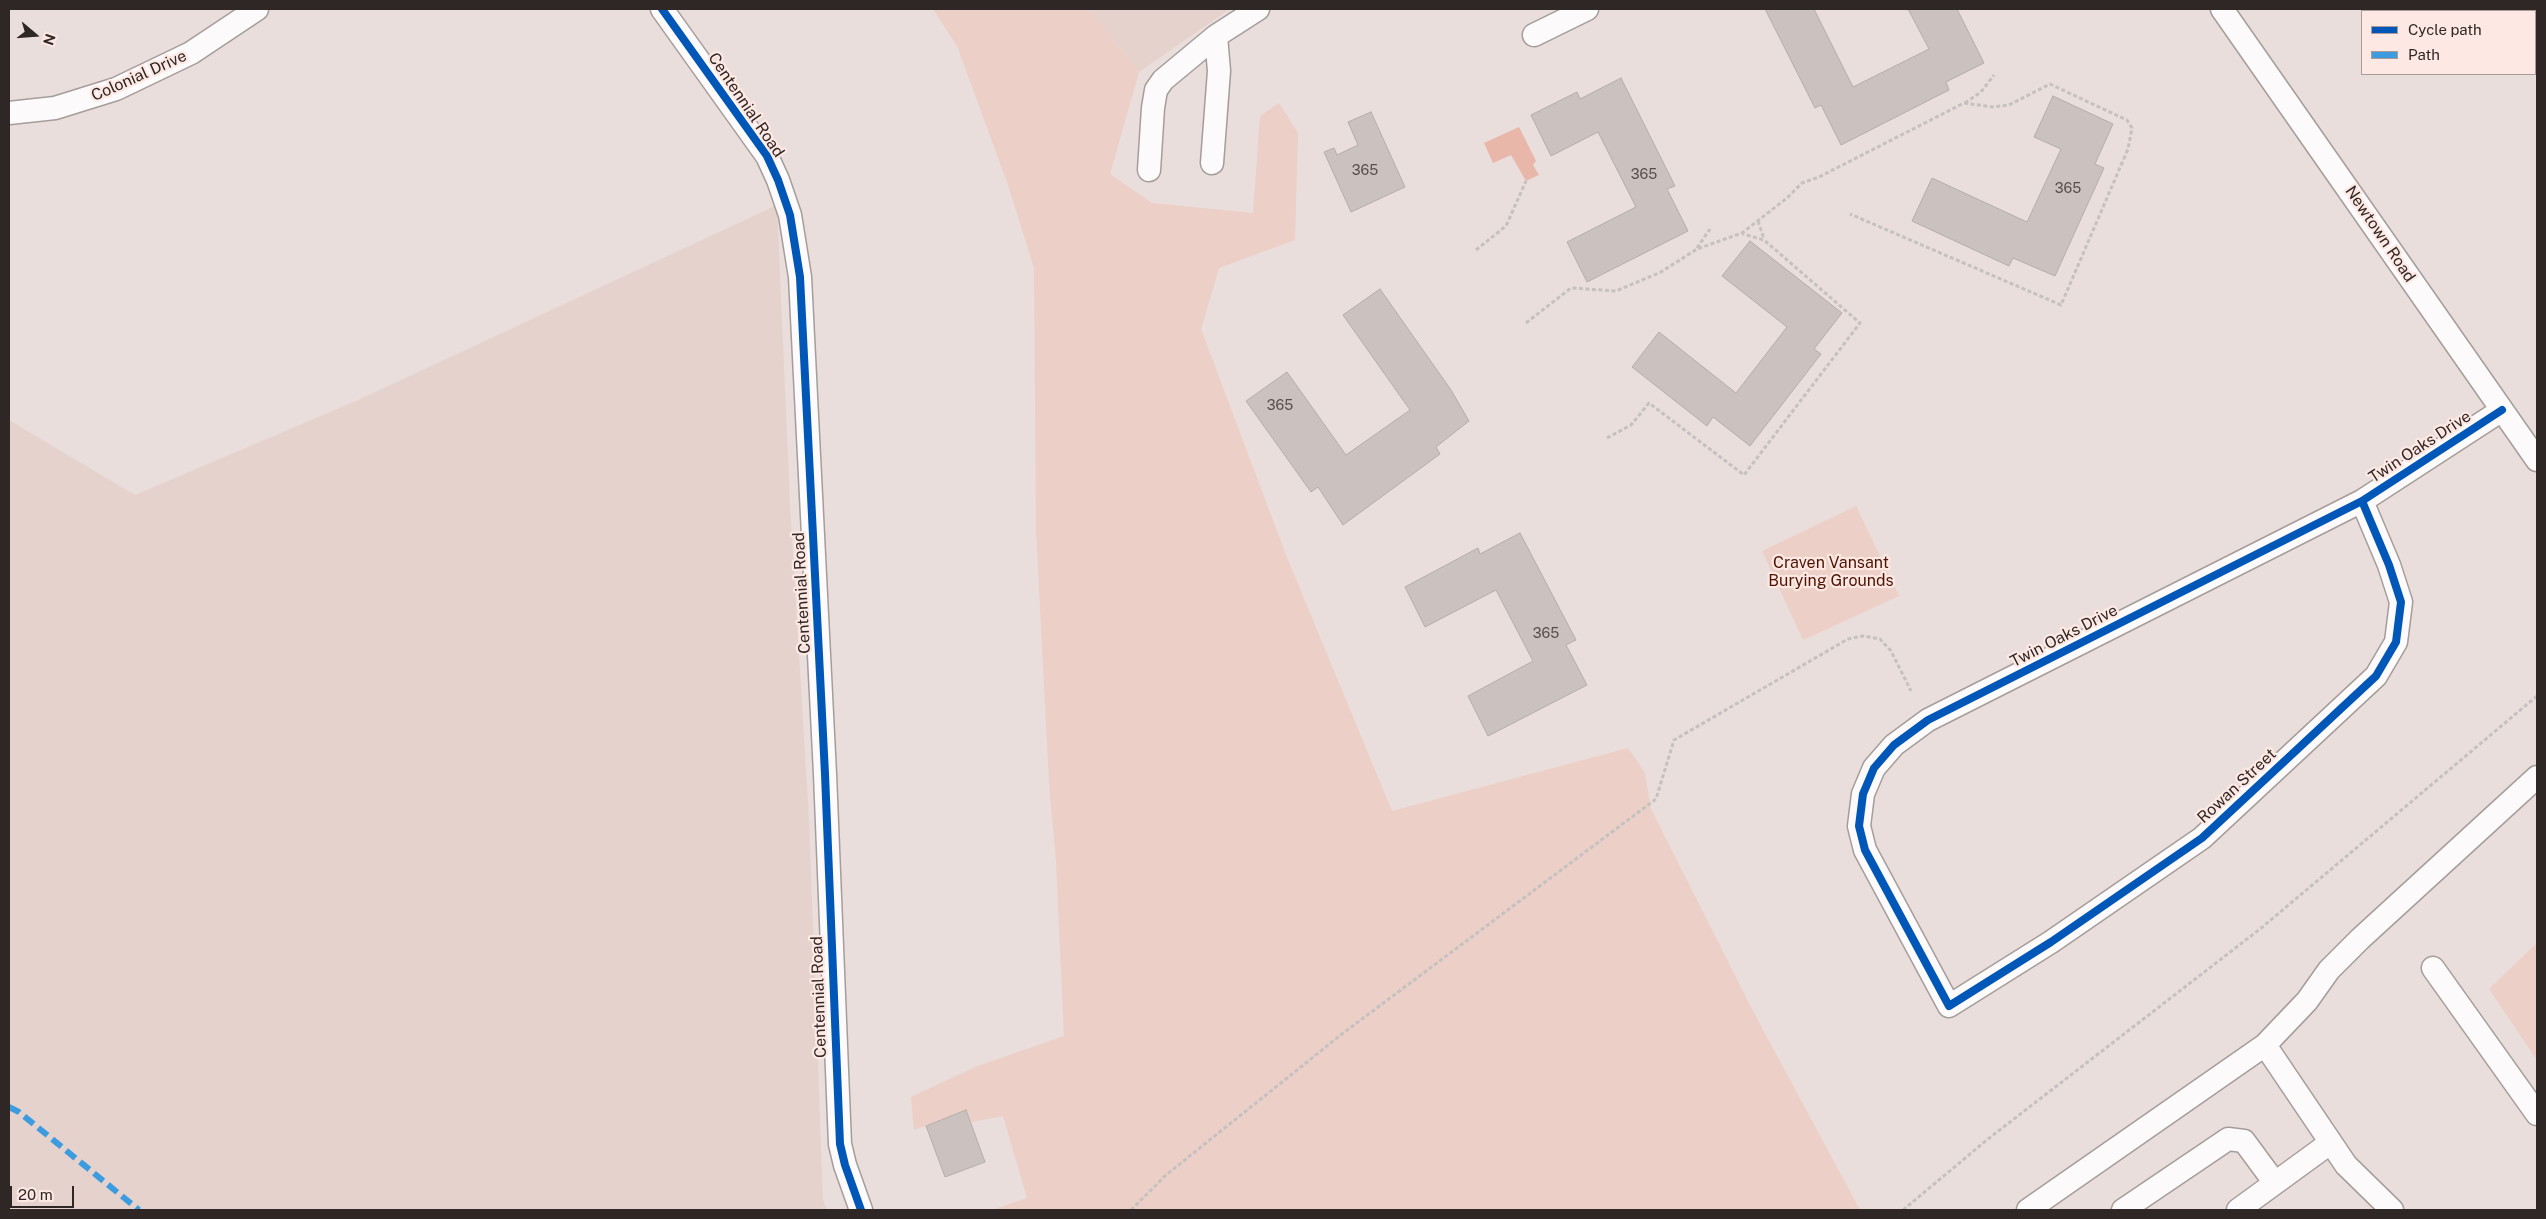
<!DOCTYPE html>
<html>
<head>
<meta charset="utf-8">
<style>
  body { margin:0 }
  #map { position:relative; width:2546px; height:1219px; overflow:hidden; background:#e9dedb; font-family:"Public Sans",sans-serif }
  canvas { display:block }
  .frame { position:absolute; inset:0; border:10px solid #2f2725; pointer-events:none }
  .legend { position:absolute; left:2361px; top:10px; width:175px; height:65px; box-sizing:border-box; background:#fde8e3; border:1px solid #ab9b97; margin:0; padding:6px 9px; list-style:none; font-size:15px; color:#2f2725 }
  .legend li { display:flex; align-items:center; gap:10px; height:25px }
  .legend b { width:25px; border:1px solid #ab9b97 }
  .north { position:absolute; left:10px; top:10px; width:50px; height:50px; -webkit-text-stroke:4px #fde8e3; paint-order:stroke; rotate:108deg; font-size:14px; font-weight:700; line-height:20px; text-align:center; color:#2f2725 }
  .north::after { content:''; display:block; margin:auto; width:18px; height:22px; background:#2f2725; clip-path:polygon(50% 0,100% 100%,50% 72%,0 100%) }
  .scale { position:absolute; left:10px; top:1186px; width:64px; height:22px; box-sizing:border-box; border:2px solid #2f2725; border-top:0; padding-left:6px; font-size:15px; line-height:18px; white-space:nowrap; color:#2f2725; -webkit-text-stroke:4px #fde8e3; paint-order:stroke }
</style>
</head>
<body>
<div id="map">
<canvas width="2546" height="1219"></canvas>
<div class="frame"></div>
<ul class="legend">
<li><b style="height:6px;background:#0057b8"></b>Cycle path</li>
<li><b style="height:6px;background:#3d9ce0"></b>Path</li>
</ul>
<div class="north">N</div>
<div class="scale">20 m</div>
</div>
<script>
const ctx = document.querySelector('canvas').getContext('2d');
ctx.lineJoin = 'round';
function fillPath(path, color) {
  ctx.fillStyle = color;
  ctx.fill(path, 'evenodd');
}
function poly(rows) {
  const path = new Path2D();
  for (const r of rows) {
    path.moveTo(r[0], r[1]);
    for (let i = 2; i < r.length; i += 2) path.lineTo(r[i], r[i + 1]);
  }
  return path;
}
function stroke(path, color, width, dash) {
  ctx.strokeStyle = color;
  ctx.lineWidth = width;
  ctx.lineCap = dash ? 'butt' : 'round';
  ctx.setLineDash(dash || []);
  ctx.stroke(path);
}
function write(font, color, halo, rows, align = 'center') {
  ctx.font = font + ' "Public Sans",sans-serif';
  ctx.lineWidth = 4.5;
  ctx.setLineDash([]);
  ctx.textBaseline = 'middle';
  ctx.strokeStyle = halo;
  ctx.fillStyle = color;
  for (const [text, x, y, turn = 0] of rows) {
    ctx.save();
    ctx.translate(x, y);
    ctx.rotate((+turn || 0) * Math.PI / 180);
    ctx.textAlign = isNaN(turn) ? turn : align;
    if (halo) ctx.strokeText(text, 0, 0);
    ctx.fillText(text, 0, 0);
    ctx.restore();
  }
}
const built = poly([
  [1089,9,1230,9,1139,72],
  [777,205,790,505,809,820,823,1200,827,1210,9,1210,9,420,135,495,356,401]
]);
const green = poly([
  [933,9,1089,9,1139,72,1110,174,1152,203,1253,213,1260,116,1279,103,1298,133,1295,240,1219,268,1201,329,1286,555,1392,811,1628,748,1645,773,1651,809,1754,1013,1860,1210,992,1210,1027,1198,1003,1116,971,1122,966,1110,914,1130,911,1097,975,1067,1064,1036,1056,862,1049,782,1036,530,1034,268,1008,185,957,46],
  [1856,506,1899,596,1803,640,1762,551],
  [2537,943,2537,1060,2489,989]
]);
const water = poly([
  [1519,127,1536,161,1533,165,1539,175,1526,181,1511,155,1493,163,1484,143]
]);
const building = poly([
  [1765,9,1814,9,1853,87,1929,49,1908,9,1957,9,1984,63,1946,82,1949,90,1841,145,1821,105,1815,108,1765,9],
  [1621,78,1675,186,1667,189,1688,231,1587,282,1567,242,1636,207,1598,132,1551,156,1531,115,1577,92,1580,99,1621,78],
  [2053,96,2113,124,2095,164,2104,168,2055,276,2013,258,2009,266,1912,221,1932,178,2027,222,2061,149,2034,137,2053,96],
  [1371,112,1405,187,1351,212,1324,152,1334,148,1337,155,1358,145,1348,122,1371,112],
  [1750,241,1842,313,1814,349,1821,354,1750,446,1713,417,1707,426,1632,367,1659,332,1736,393,1787,327,1722,276,1750,241],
  [1380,289,1451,390,1469,421,1436,447,1440,454,1343,525,1318,487,1311,492,1246,401,1287,372,1346,455,1410,410,1343,315,1380,289],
  [1520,533,1576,640,1566,645,1587,685,1488,736,1468,696,1533,661,1496,590,1425,627,1405,587,1478,548,1480,554,1520,533],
  [966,1110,985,1162,945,1177,926,1126,966,1110]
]);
const path = poly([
  [1965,103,1981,92,1994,75],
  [1758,221,1764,239],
  [1697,248,1710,229],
  [1476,250,1506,226,1526,181],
  [1526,323,1571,288,1616,291,1661,272,1697,249,1742,233,1787,198,1802,183,1819,177,1964,103,1993,107,2009,105,2050,84,2127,120,2132,128,2128,149,2061,305,1850,214],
  [1607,438,1631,425,1649,403,1744,475,1860,323,1764,240,1743,234],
  [1131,1210,1166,1175,1342,1034,1656,799,1674,740,1848,639,1863,636,1880,639,1891,651,1911,691],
  [1903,1210,1988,1139,2260,929,2537,696]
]);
const minor = poly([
  [662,9,767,156,778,180,790,215,800,277,825,774,840,1144,845,1165,861,1210],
  [2222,9,2537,460],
  [1534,35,1587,9],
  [9,113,55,108,116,89,191,53,257,9],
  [1212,163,1219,71,1216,36,1258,9],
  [1149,170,1153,108,1156,90,1163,80,1216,36],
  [2362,501,2389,565,2401,602,2396,642,2376,676,2202,838,2051,942,1949,1006,1865,850,1859,826,1863,794,1874,768,1894,745,1928,720,2362,501,2502,410],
  [2433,968,2537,1114],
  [2265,1045,2346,1165,2392,1210],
  [2028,1210,2265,1045,2307,1001,2329,970,2360,939,2537,777],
  [2123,1210,2228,1139,2244,1141,2275,1183],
  [2238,1210,2330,1143]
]);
const quiet = poly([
  [9,1107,19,1112,139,1210]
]);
const cycleway = poly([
  [662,9,767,156,778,180,790,215,800,277,825,774,840,1144,845,1165,861,1210],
  [2362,501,2389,565,2401,602,2396,642,2376,676,2202,838,2051,942,1949,1006,1865,850,1859,826,1863,794,1874,768,1894,745,1928,720,2362,501,2502,410]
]);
const numberNames = [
  ["365",1365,171],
  ["365",1644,175],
  ["365",2068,189],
  ["365",1280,406],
  ["365",1546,634]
];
const streetNames = [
  ["Colonial Drive",139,76,-24],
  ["Centennial Road",746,105,56],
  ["Newtown Road",2380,234,56],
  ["Twin Oaks Drive",2420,447,-33],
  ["Centennial Road",802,593,-93],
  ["Twin Oaks Drive",2064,636,-27],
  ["Rowan Street",2237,786,-43],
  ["Centennial Road",819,997,-92]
];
const parkNames = [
  ["Craven Vansant",1831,563],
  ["Burying Grounds",1831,581]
];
fillPath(built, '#e5d2cc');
fillPath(green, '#eccfc6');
fillPath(water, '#e9b7a9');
fillPath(building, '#cbc2c0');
stroke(building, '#b5acaa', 1);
stroke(minor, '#a59d9b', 25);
stroke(path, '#c4c1c0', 3, [4, 2.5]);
stroke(minor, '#fcfafa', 22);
stroke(quiet, '#3d9ce0', 6, [12, 6]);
stroke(cycleway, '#0057b8', 8);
write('14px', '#564e4c', null, numberNames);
write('16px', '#2f2725', '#fde8e3', streetNames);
write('16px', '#4e1403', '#fde8e3', parkNames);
</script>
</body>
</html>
